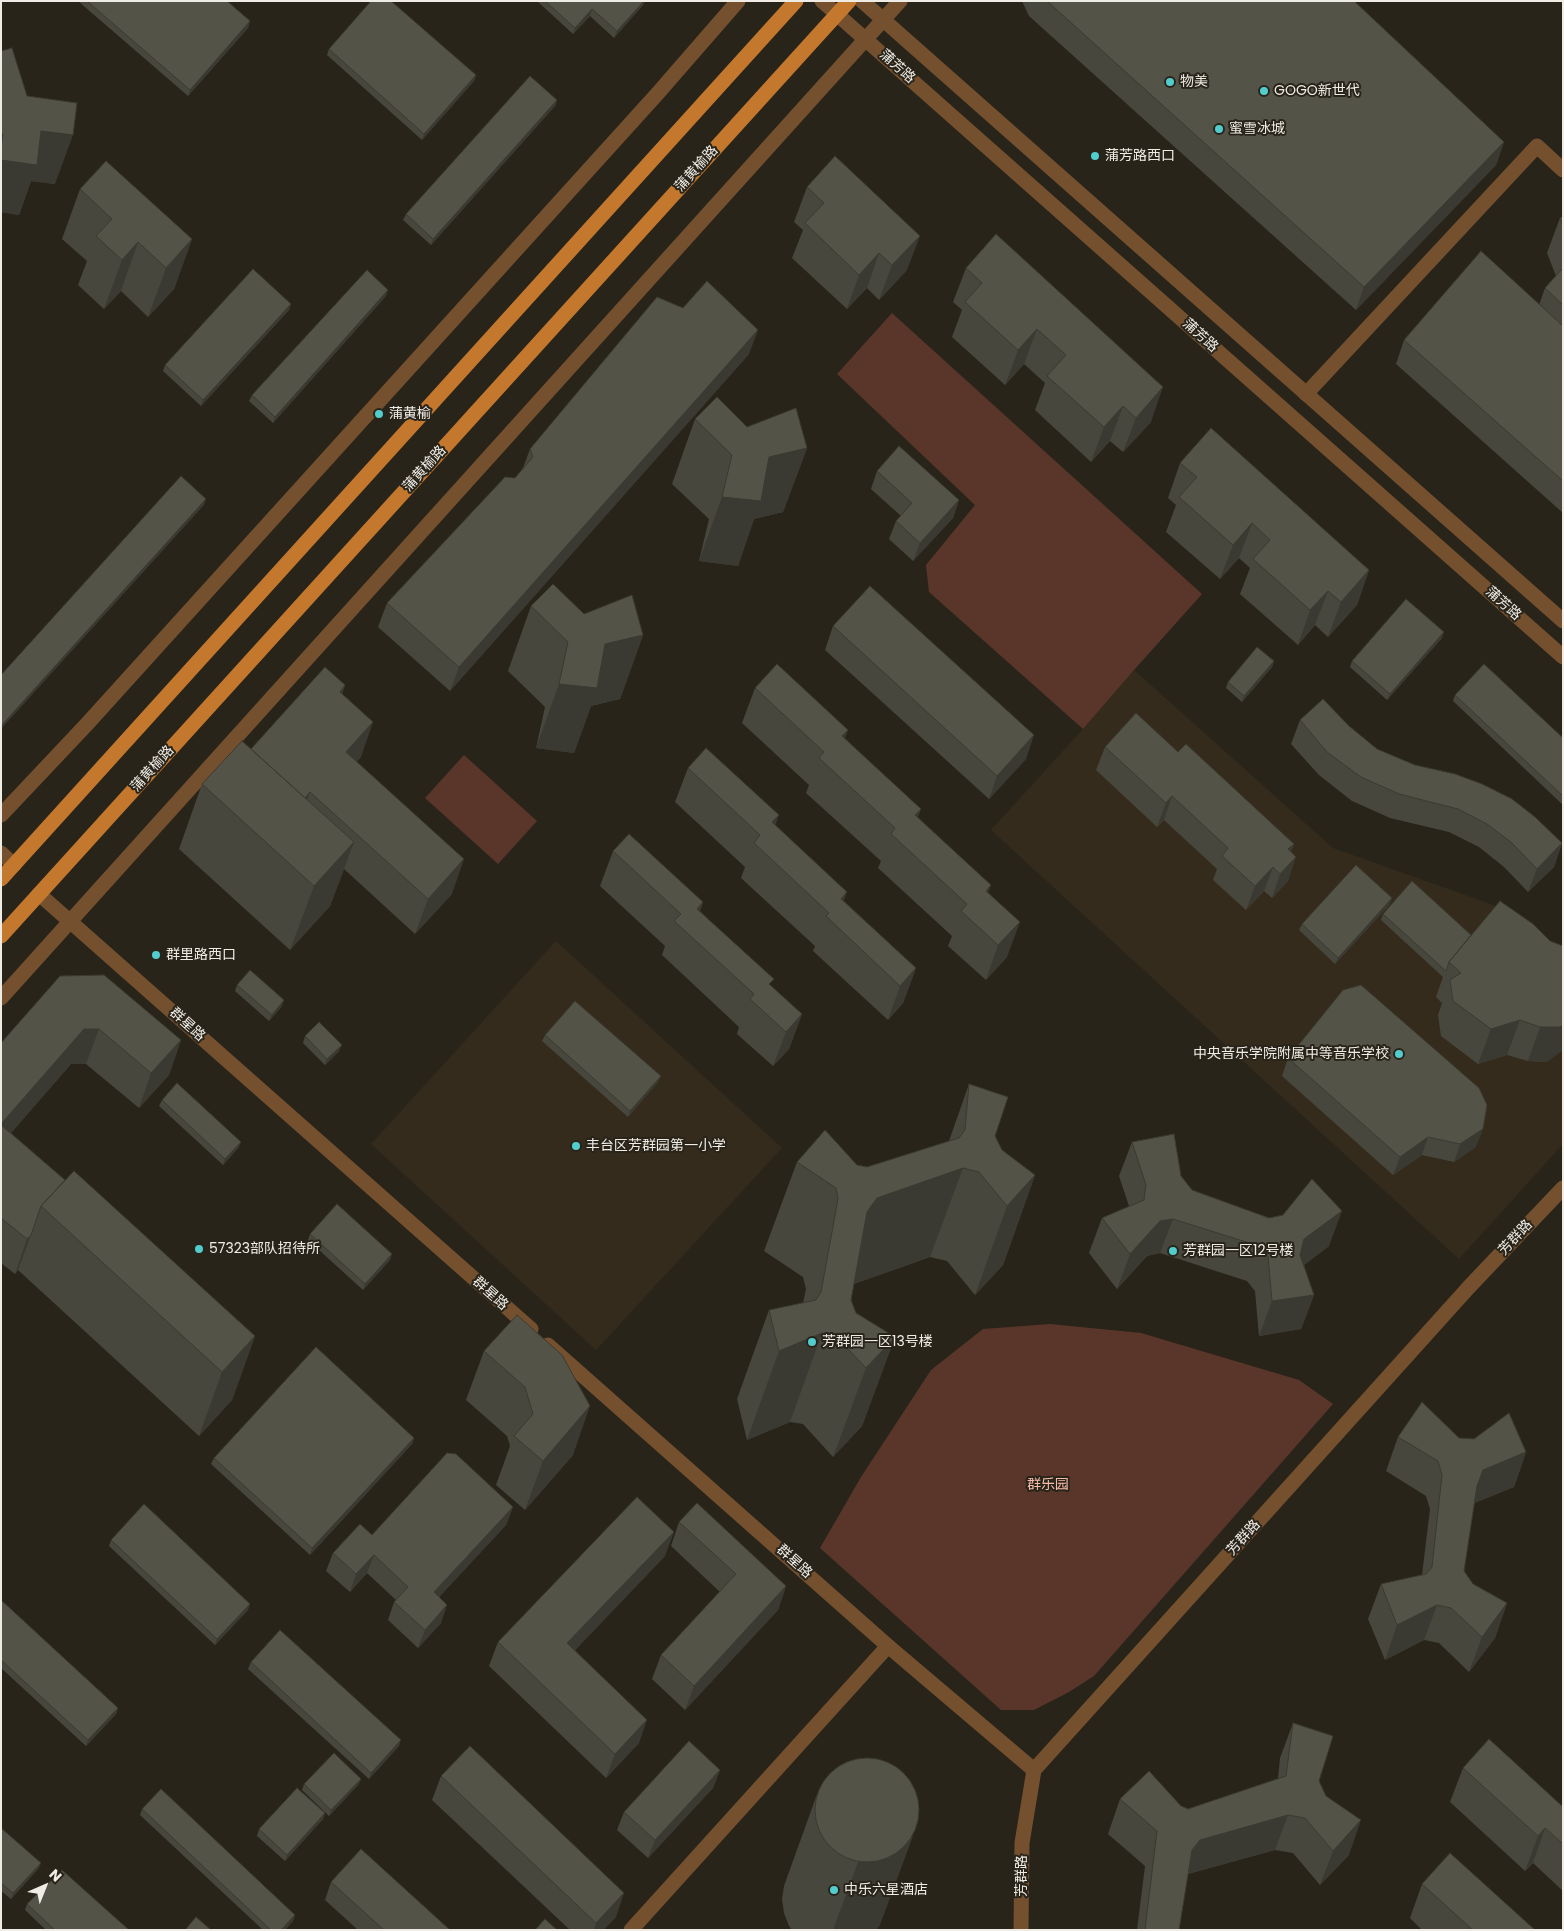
<!DOCTYPE html>
<html>
<head>
<meta charset="utf-8">
<style>
  body { margin:0 }
  #map { position:relative; width:1564px; height:1931px; overflow:hidden; background:#29241a; font-family:Poppins,sans-serif }
  canvas { display:block }
  .frame { position:absolute; inset:0; border:2px solid #efece5; pointer-events:none }
  .north { position:absolute; left:20px; top:1861px; width:50px; height:50px; -webkit-text-stroke:4px #29241a; paint-order:stroke; rotate:44deg; font-size:14px; font-weight:700; line-height:20px; text-align:center; color:#efece5 }
  .north::after { content:''; display:block; margin:auto; width:18px; height:22px; background:#efece5; clip-path:polygon(50% 0,100% 100%,50% 72%,0 100%) }
</style>
</head>
<body>
<div id="map">
<canvas width="1564" height="1931"></canvas>
<div class="frame"></div>
<div class="north">N</div>
</div>
<script>
const ctx = document.querySelector('canvas').getContext('2d');
ctx.lineJoin = 'round';
function fillPath(path, color) {
  ctx.fillStyle = color;
  ctx.fill(path, 'evenodd');
}
function poly(rows) {
  const path = new Path2D();
  for (const r of rows) {
    if (r.length === 3) {
      path.moveTo(r[0] + r[2], r[1]);
      path.arc(r[0], r[1], r[2], 0, 2 * Math.PI);
      continue;
    }
    path.moveTo(r[0], r[1]);
    for (let i = 2; i < r.length; i += 2) path.lineTo(r[i], r[i + 1]);
  }
  return path;
}
function stroke(path, color, width, dash) {
  ctx.strokeStyle = color;
  ctx.lineWidth = width;
  ctx.lineCap = dash ? 'butt' : 'round';
  ctx.setLineDash(dash || []);
  ctx.stroke(path);
}
function write(font, color, halo, rows, align = 'center') {
  ctx.font = font + ' Poppins,"Noto Sans SC",sans-serif';
  ctx.lineWidth = 4;
  ctx.setLineDash([]);
  ctx.textBaseline = 'middle';
  ctx.strokeStyle = halo;
  ctx.fillStyle = color;
  for (const [text, x, y, turn = 0] of rows) {
    ctx.save();
    ctx.translate(x, y);
    ctx.rotate((+turn || 0) * Math.PI / 180);
    ctx.textAlign = isNaN(turn) ? turn : align;
    if (halo) ctx.strokeText(text, 0, 0);
    ctx.fillText(text, 0, 0);
    ctx.restore();
  }
}
const built = poly([
  [1134,670,1333,848,1499,907,1563,964,1563,1144,1459,1259,991,830,1083,729],
  [556,941,782,1148,596,1350,371,1144]
]);
const green = poly([
  [892,313,1202,594,1134,670,1083,729,929,592,926,565,975,505,837,374],
  [464,755,537,821,498,864,425,798],
  [1050,1324,1141,1333,1299,1380,1333,1404,1094,1676,1069,1692,1034,1710,1001,1710,820,1548,861,1477,931,1370,983,1329]
]);
const minor = poly([
  [1306,394,1537,146,1563,170],
  [631,1930,888,1646]
]);
const tertiary = poly([
  [822,1,1563,657],
  [862,1,1563,621],
  [1,815,87,724,658,93,738,1],
  [1,853,14,865],
  [39,894,531,1329],
  [1,998,900,1],
  [548,1345,888,1646,1034,1770],
  [1021,1930,1022,1843,1034,1770,1469,1287,1563,1188]
]);
const primary = poly([
  [1,879,796,1],
  [1,936,849,1]
]);
const wall = poly([
  [78,1,227,1,250,21,248,28,188,96],
  [537,1,645,1,643,5,614,38,590,16,573,34],
  [1022,1,1354,1,1504,142,1496,165,1356,310,1029,16],
  [329,49,476,75,474,81,422,140,327,55],
  [1,51,55,184,31,181,19,215,1,212],
  [557,100,555,106,431,245,403,220,406,214],
  [807,187,907,270,879,300,867,288,847,309,792,258,803,230,794,222],
  [80,189,192,239,174,289,148,317,121,291,104,309,78,285,87,261,62,239],
  [1563,217,1563,513,1396,364,1404,340,1539,305,1545,288,1556,276,1547,253,1560,218],
  [966,268,1151,422,1123,452,1110,441,1091,462,1035,410,1045,383,1024,364,1005,385,952,337,962,310,953,302],
  [386,296,273,423,249,401,252,395],
  [289,310,201,406,163,371,165,365],
  [749,354,450,691,378,627,387,603,515,478,523,468,530,449],
  [695,419,747,427,807,448,783,512,754,519,738,566,699,561,709,519,672,484],
  [1180,463,1369,570,1357,605,1328,637,1315,625,1298,645,1240,594,1250,568,1239,558,1220,579,1166,532,1176,505,1168,498],
  [877,471,959,500,953,518,913,561,889,539,896,521,901,516,871,489],
  [531,606,584,614,643,635,620,699,591,706,574,753,536,748,545,707,508,671],
  [833,626,1026,759,989,799,825,650],
  [1442,638,1387,700,1350,667,1352,661],
  [1274,661,1272,667,1242,702,1226,688,1228,682],
  [345,685,342,694,361,757,357,761,452,894,415,934,344,869,330,906,290,950,179,849,202,784,251,749],
  [755,688,845,738,988,893,1007,957,986,980,948,946,952,936,878,868,881,861,806,793,809,785,742,723],
  [1455,695,1563,738,1563,805,1453,701],
  [1300,720,1349,726,1377,749,1562,843,1554,867,1528,892,1504,867,1479,847,1449,832,1390,818,1352,801,1319,775,1291,744],
  [1105,747,1178,752,1294,844,1291,852,1288,881,1272,898,1264,891,1246,910,1213,880,1217,869,1164,820,1157,827,1096,770],
  [688,768,775,825,844,901,916,968,903,1003,888,1020,813,951,815,946,741,878,745,867,675,802],
  [613,851,703,902,700,911,771,986,802,1014,789,1049,773,1066,737,1034,739,1027,662,955,665,946,600,886],
  [1392,898,1390,904,1335,964,1299,930,1302,924],
  [1383,914,1471,935,1533,924,1547,1062,1528,1061,1507,1055,1478,1064,1441,1036,1438,1015,1442,1003,1436,997,1443,977,1381,920],
  [104,975,181,1040,169,1075,139,1108,86,1064,71,1064,11,1133,65,1180,255,1336,232,1400,199,1436,18,1270,15,1274,1,1263,1,1043],
  [237,985,282,1006,269,1021,235,991],
  [545,1035,658,1082,628,1117,542,1041],
  [305,1036,339,1051,325,1065,303,1043],
  [1288,1058,1476,1147,1454,1162,1422,1155,1393,1175,1282,1076],
  [969,1084,1002,1150,1035,1175,1003,1265,975,1295,947,1261,930,1257,854,1284,851,1300,856,1313,895,1337,862,1426,833,1457,803,1424,790,1422,747,1440,737,1399,769,1310,803,1303,806,1289,803,1277,764,1251,797,1162,857,1165,867,1167,949,1141],
  [162,1100,241,1142,238,1148,223,1165,159,1106],
  [1132,1142,1181,1176,1192,1190,1329,1246,1304,1265,1314,1295,1301,1329,1259,1336,1255,1291,1247,1281,1160,1253,1147,1256,1117,1289,1089,1253,1102,1218,1129,1206,1119,1176],
  [310,1234,390,1260,363,1290,308,1240],
  [517,1315,573,1455,525,1510,496,1485,510,1446,507,1436,466,1400,484,1351],
  [1398,1437,1459,1438,1526,1452,1514,1487,1474,1503,1464,1571,1473,1584,1507,1603,1495,1638,1469,1672,1439,1643,1424,1640,1385,1660,1368,1619,1381,1584,1422,1575,1430,1509,1426,1496,1386,1471],
  [414,1438,412,1444,310,1555,211,1464,214,1458],
  [513,1507,506,1525,439,1597,441,1623,418,1648,388,1620,394,1602,396,1600,367,1573,350,1592,326,1571,333,1553,372,1535],
  [679,1522,786,1586,778,1610,685,1710,652,1679,661,1655,720,1592,671,1546],
  [111,1540,248,1610,215,1645,109,1546],
  [665,1556,575,1650,639,1743,606,1778,489,1666,498,1642],
  [1,1600,118,1708,116,1714,86,1746,1,1668],
  [251,1662,399,1746,369,1779,248,1669],
  [1293,1723,1319,1781,1349,1855,1320,1885,1293,1853,1275,1850,1188,1874,1179,1930,1137,1930,1145,1866,1108,1834,1120,1799,1181,1806,1188,1809,1278,1779,1280,1758],
  [1463,1768,1562,1806,1563,1805,1563,1891,1533,1863,1525,1871,1450,1802],
  [720,1770,713,1788,648,1858,617,1830,624,1812],
  [830,1773,880,1925,876,1930,792,1930,789,1926,784,1913,782,1899,784,1886,816,1797],
  [441,1776,616,1917,603,1930,570,1930,432,1800],
  [361,1779,358,1785,329,1816,302,1790,304,1784],
  [142,1809,295,1915,293,1921,285,1930,263,1930,140,1815],
  [325,1813,323,1819,285,1861,257,1836,259,1829],
  [1,1828,41,1863,38,1869,11,1899,1,1891],
  [331,1882,450,1930,358,1930,325,1900],
  [1422,1884,1535,1930,1422,1930,1410,1918],
  [27,1904,129,1930,46,1930,25,1910]
]);
const shadedWall = poly([
  [644,1,645,1,643,5,614,38,617,31],
  [592,9,590,16,573,34,575,28],
  [250,21,248,28,188,96,190,90],
  [476,75,474,81,422,140,424,134],
  [557,100,555,106,431,245,433,239],
  [41,131,73,135,55,184,31,181,19,215,1,212,1,160],
  [1504,142,1496,165,1356,310,1364,287],
  [920,236,907,270,879,300,892,265],
  [192,239,174,289,148,317,166,268],
  [138,242,121,291,104,309,122,260],
  [879,253,867,288,847,309,859,275],
  [388,290,386,296,273,423,275,417],
  [291,304,289,310,201,406,203,400],
  [1037,329,1024,364,1005,385,1018,350],
  [758,330,749,354,450,691,459,667],
  [1163,387,1151,422,1123,452,1136,418],
  [1123,406,1110,441,1091,462,1104,427],
  [807,448,783,512,754,519,738,566,699,561,722,497,769,457],
  [206,499,204,505,1,729,1,726],
  [959,500,953,518,913,561,920,543],
  [1252,523,1239,558,1220,579,1233,545],
  [1369,570,1357,605,1328,637,1341,602],
  [1328,591,1315,625,1298,645,1310,610],
  [1444,632,1442,638,1387,700,1390,694],
  [643,635,620,699,591,706,574,753,536,748,559,684,605,644],
  [1274,661,1272,667,1242,702,1244,696],
  [345,685,333,720,340,692],
  [373,722,361,757,334,787,346,752],
  [848,730,835,765,842,736],
  [1034,735,1026,759,989,799,997,776],
  [310,792,298,826,285,819],
  [1172,796,1164,820,1157,827,1166,803],
  [921,809,908,843,915,815],
  [779,815,766,850,772,822],
  [354,842,330,906,290,950,314,886],
  [1562,843,1554,867,1528,892,1537,869],
  [1294,844,1285,867,1288,849],
  [1296,857,1288,881,1272,898,1280,874],
  [464,859,452,894,415,934,428,899],
  [1273,867,1264,891,1246,910,1255,886],
  [991,885,978,920,986,891],
  [847,892,835,925,841,899],
  [1392,898,1390,904,1335,964,1338,958],
  [703,902,691,936,697,909],
  [1020,922,1007,957,986,980,998,945],
  [916,968,903,1003,888,1020,900,986],
  [284,1000,282,1006,269,1021,272,1015],
  [802,1014,789,1049,773,1066,786,1032],
  [1520,1020,1507,1055,1478,1064,1491,1029],
  [1563,1025,1563,1050,1547,1062,1528,1061,1540,1027],
  [84,1029,99,1029,86,1064,71,1064,1,1144,1,1124],
  [181,1040,169,1075,139,1108,151,1073],
  [342,1045,339,1051,325,1065,327,1059],
  [661,1076,658,1082,628,1117,630,1111],
  [1483,1129,1476,1147,1454,1162,1460,1144],
  [1428,1137,1422,1155,1393,1175,1400,1157],
  [241,1142,238,1148,223,1165,225,1159],
  [963,1168,930,1257,845,1287,867,1212,877,1198],
  [1035,1175,1003,1265,975,1295,1007,1206],
  [1342,1211,1329,1246,1292,1274,1304,1239],
  [1173,1219,1160,1253,1147,1256,1117,1289,1130,1254,1160,1221],
  [31,1235,18,1270,15,1274,27,1239],
  [392,1254,390,1260,363,1290,365,1284],
  [1314,1295,1301,1329,1259,1336,1272,1301],
  [822,1333,790,1422,747,1440,779,1351],
  [255,1336,232,1400,199,1436,222,1372],
  [895,1337,862,1426,833,1457,866,1368],
  [590,1406,573,1455,525,1510,543,1461],
  [414,1438,412,1444,310,1555,312,1548],
  [1526,1452,1514,1487,1470,1505,1483,1470],
  [513,1507,506,1525,427,1610,434,1592],
  [674,1532,665,1556,559,1667,567,1643],
  [374,1555,367,1573,350,1592,356,1574],
  [786,1586,778,1610,685,1710,694,1686],
  [1507,1603,1495,1638,1469,1672,1482,1637],
  [250,1604,248,1610,215,1645,217,1639],
  [447,1605,441,1623,418,1648,425,1630],
  [1437,1605,1424,1640,1385,1660,1397,1625],
  [118,1708,116,1714,86,1746,88,1740],
  [647,1720,639,1743,606,1778,615,1754],
  [401,1740,399,1746,369,1779,371,1773],
  [720,1770,713,1788,648,1858,655,1840],
  [361,1779,358,1785,329,1816,331,1810],
  [325,1813,323,1819,285,1861,287,1855],
  [1288,1815,1275,1850,1187,1874,1192,1850,1200,1840],
  [1361,1820,1349,1855,1320,1885,1333,1851],
  [1545,1828,1533,1863,1525,1871,1538,1836],
  [913,1836,880,1925,876,1930,833,1930,858,1862],
  [41,1863,38,1869,11,1899,13,1893],
  [624,1893,616,1917,603,1930,594,1930,596,1923],
  [295,1915,293,1921,285,1930,281,1930]
]);
const building = poly([
  [87,1,227,1,250,21,190,90,87,1],
  [371,1,391,1,476,75,424,134,329,49,371,1],
  [545,1,644,1,617,31,592,9,575,28,545,1],
  [1047,1,1354,1,1504,142,1364,287,1047,1],
  [12,48,27,96,77,103,73,135,41,131,37,165,1,160,1,148,3,134,1,132,1,51,12,48],
  [530,76,557,100,433,239,406,214,530,76],
  [835,156,920,236,892,265,879,253,859,275,805,223,824,203,807,187,835,156],
  [106,161,192,239,166,268,138,242,122,260,96,236,112,219,80,189,106,161],
  [1563,217,1563,225,1560,218,1563,217],
  [996,234,1163,387,1136,418,1123,406,1104,427,1047,376,1066,355,1037,329,1018,350,965,302,982,283,966,268,996,234],
  [1481,251,1563,326,1563,481,1404,340,1481,251],
  [1563,268,1563,305,1545,288,1563,268],
  [253,269,291,304,203,400,165,365,253,269],
  [367,270,388,290,275,417,252,395,367,270],
  [707,281,758,330,459,667,387,603,505,477,515,478,533,457,530,449,657,297,683,308,707,281],
  [717,397,747,427,796,408,807,448,769,457,761,501,722,497,732,455,695,419,717,397],
  [1211,428,1369,570,1341,602,1328,591,1310,610,1253,559,1270,540,1252,523,1233,545,1179,497,1197,477,1180,463,1211,428],
  [899,446,959,500,920,543,896,521,912,503,877,471,899,446],
  [181,476,206,499,1,726,1,675,181,476],
  [553,584,584,614,632,595,643,635,605,644,597,688,559,684,568,642,531,606,553,584],
  [870,586,1034,735,997,776,833,626,870,586],
  [1406,599,1444,632,1390,694,1352,661,1406,599],
  [1257,647,1274,661,1244,696,1228,682,1257,647],
  [777,664,848,730,842,736,921,809,915,815,991,885,986,891,1020,922,998,945,961,911,967,904,891,834,895,828,819,758,824,752,755,688,777,664],
  [1484,664,1563,738,1563,796,1455,695,1484,664],
  [325,667,345,685,340,692,373,722,346,752,464,859,428,899,310,792,305,798,251,749,325,667],
  [1323,699,1349,726,1377,749,1415,765,1455,774,1482,784,1512,799,1535,817,1562,843,1537,869,1512,843,1487,824,1458,809,1399,794,1361,777,1327,752,1300,720,1323,699],
  [1136,713,1178,752,1186,744,1294,844,1288,849,1296,857,1280,874,1273,867,1255,886,1222,856,1228,848,1172,796,1166,803,1105,747,1136,713],
  [242,741,354,842,314,886,202,784,242,741],
  [706,748,779,815,772,822,847,892,841,899,916,968,900,986,826,916,829,913,754,843,760,835,688,768,706,748],
  [629,834,703,902,697,909,774,979,769,984,802,1014,786,1032,750,999,754,994,674,921,681,914,613,851,629,834],
  [1356,865,1392,898,1338,958,1302,924,1356,865],
  [1412,881,1471,935,1449,962,1446,971,1383,914,1412,881],
  [1500,901,1533,924,1550,941,1563,946,1563,1025,1560,1027,1540,1027,1520,1020,1491,1029,1453,1001,1450,980,1461,973,1449,962,1500,901],
  [250,970,284,1000,272,1015,237,985,250,970],
  [104,975,181,1040,151,1073,99,1029,84,1029,1,1124,1,1043,60,976,104,975],
  [1361,985,1479,1088,1487,1105,1483,1129,1460,1144,1428,1137,1400,1157,1288,1058,1343,990,1361,985],
  [575,1001,661,1076,630,1111,545,1035,575,1001],
  [319,1022,342,1045,327,1059,305,1036,319,1022],
  [177,1083,241,1142,225,1159,162,1100,177,1083],
  [969,1084,1008,1097,995,1136,1002,1150,1035,1175,1007,1206,979,1172,963,1168,877,1198,867,1212,851,1300,856,1313,895,1337,866,1368,835,1335,822,1333,779,1351,769,1310,816,1300,821,1292,838,1199,836,1188,797,1162,825,1130,857,1165,867,1167,959,1138,965,1130,969,1084],
  [1,1125,65,1180,41,1206,31,1235,27,1239,1,1218,1,1125],
  [1174,1134,1181,1176,1192,1190,1269,1218,1283,1215,1312,1179,1342,1211,1304,1239,1300,1255,1314,1295,1272,1301,1268,1256,1259,1246,1173,1219,1160,1221,1130,1254,1102,1218,1144,1200,1146,1185,1132,1142,1174,1134],
  [74,1171,255,1336,222,1372,41,1206,74,1171],
  [337,1204,392,1254,365,1284,310,1234,337,1204],
  [517,1315,562,1355,590,1406,543,1461,514,1436,533,1414,525,1387,484,1351,517,1315],
  [316,1347,414,1438,312,1548,214,1458,316,1347],
  [1422,1402,1459,1438,1474,1439,1509,1413,1526,1452,1483,1470,1477,1486,1464,1571,1473,1584,1507,1603,1482,1637,1451,1608,1437,1605,1397,1625,1381,1584,1426,1574,1432,1567,1442,1475,1438,1461,1398,1437,1422,1402],
  [447,1453,456,1454,513,1507,434,1592,447,1605,425,1630,394,1602,408,1587,374,1555,356,1574,333,1553,360,1524,372,1535,447,1453],
  [637,1497,674,1532,567,1643,647,1720,615,1754,498,1642,637,1497],
  [697,1503,786,1586,694,1686,661,1655,736,1574,679,1522,697,1503],
  [144,1504,250,1604,217,1639,111,1540,144,1504],
  [1,1600,118,1708,88,1740,1,1660,1,1600],
  [280,1630,401,1740,371,1773,251,1662,280,1630],
  [1293,1723,1333,1736,1319,1781,1326,1796,1361,1820,1333,1851,1305,1818,1288,1815,1200,1840,1192,1850,1179,1930,1145,1930,1157,1831,1120,1799,1149,1771,1181,1806,1188,1809,1286,1776,1293,1723],
  [1489,1739,1562,1806,1563,1805,1563,1844,1545,1828,1538,1836,1463,1768,1489,1739],
  [689,1741,720,1770,655,1840,624,1812,689,1741],
  [470,1746,624,1893,596,1923,441,1776,470,1746],
  [334,1753,361,1779,331,1810,304,1784,334,1753],
  [867,1810,52],
  [297,1788,325,1813,287,1855,259,1829,297,1788],
  [161,1789,295,1915,281,1930,271,1930,142,1809,161,1789],
  [1,1828,41,1863,13,1893,1,1883,1,1828],
  [361,1849,450,1930,384,1930,331,1882,361,1849],
  [1450,1853,1535,1930,1473,1930,1422,1884,1450,1853],
  [62,1870,129,1930,55,1930,27,1904,62,1870],
  [196,1917,211,1930,185,1930,196,1917],
  [545,1919,557,1930,535,1930,545,1919]
]);
const markers = [
  [1170,82,5,"#52cdcd"],
  [1264,91,5,"#52cdcd"],
  [1219,129,5,"#52cdcd"],
  [1095,156,5,"#52cdcd"],
  [379,414,5,"#52cdcd"],
  [156,955,5,"#52cdcd"],
  [1399,1054,5,"#52cdcd"],
  [576,1146,5,"#52cdcd"],
  [199,1249,5,"#52cdcd"],
  [1173,1251,5,"#52cdcd"],
  [812,1342,5,"#52cdcd"],
  [834,1890,5,"#52cdcd"]
];
const streetNames = [
  ["蒲芳路",897,67,42],
  ["蒲黄榆路",697,169,-48],
  ["蒲芳路",1200,336,42],
  ["蒲黄榆路",425,469,-48],
  ["蒲芳路",1503,604,42],
  ["蒲黄榆路",153,769,-48],
  ["群星路",187,1025,42],
  ["芳群路",1516,1238,-47],
  ["群星路",490,1294,42],
  ["芳群路",1244,1538,-48],
  ["群星路",794,1562,42],
  ["芳群路",1022,1876,-90]
];
const poiNames = [
  ["物美",1180,82],
  ["GOGO新世代",1274,91],
  ["蜜雪冰城",1229,129],
  ["蒲芳路西口",1105,156],
  ["蒲黄榆",389,414],
  ["群里路西口",166,955],
  ["中央音乐学院附属中等音乐学校",1389,1054,"right"],
  ["丰台区芳群园第一小学",586,1146],
  ["57323部队招待所",209,1249],
  ["芳群园一区12号楼",1183,1251],
  ["芳群园一区13号楼",822,1342],
  ["中乐六星酒店",844,1890]
];
const parkNames = [
  ["群乐园",1048,1485]
];
fillPath(built, '#342b1c');
fillPath(green, '#5a362a');
stroke(minor, '#74502f', 15);
stroke(tertiary, '#74502f', 15);
stroke(primary, '#c3782d', 15);
fillPath(wall, '#48473d');
fillPath(shadedWall, '#3b3a32');
fillPath(building, '#545347');
stroke(building, '#3b3a32', 1);
for (const [x, y, r, color] of markers) {
  const dot = new Path2D();
  dot.arc(x, y, r, 0, 2 * Math.PI);
  ctx.fillStyle = color;
  ctx.fill(dot);
  stroke(dot, '#29241a', 2);
}
write('14px', '#efece5', '#29241a', streetNames);
write('14px', '#efece5', '#29241a', poiNames, 'left');
write('14px', '#f7bdaa', '#29241a', parkNames);
</script>
</body>
</html>
